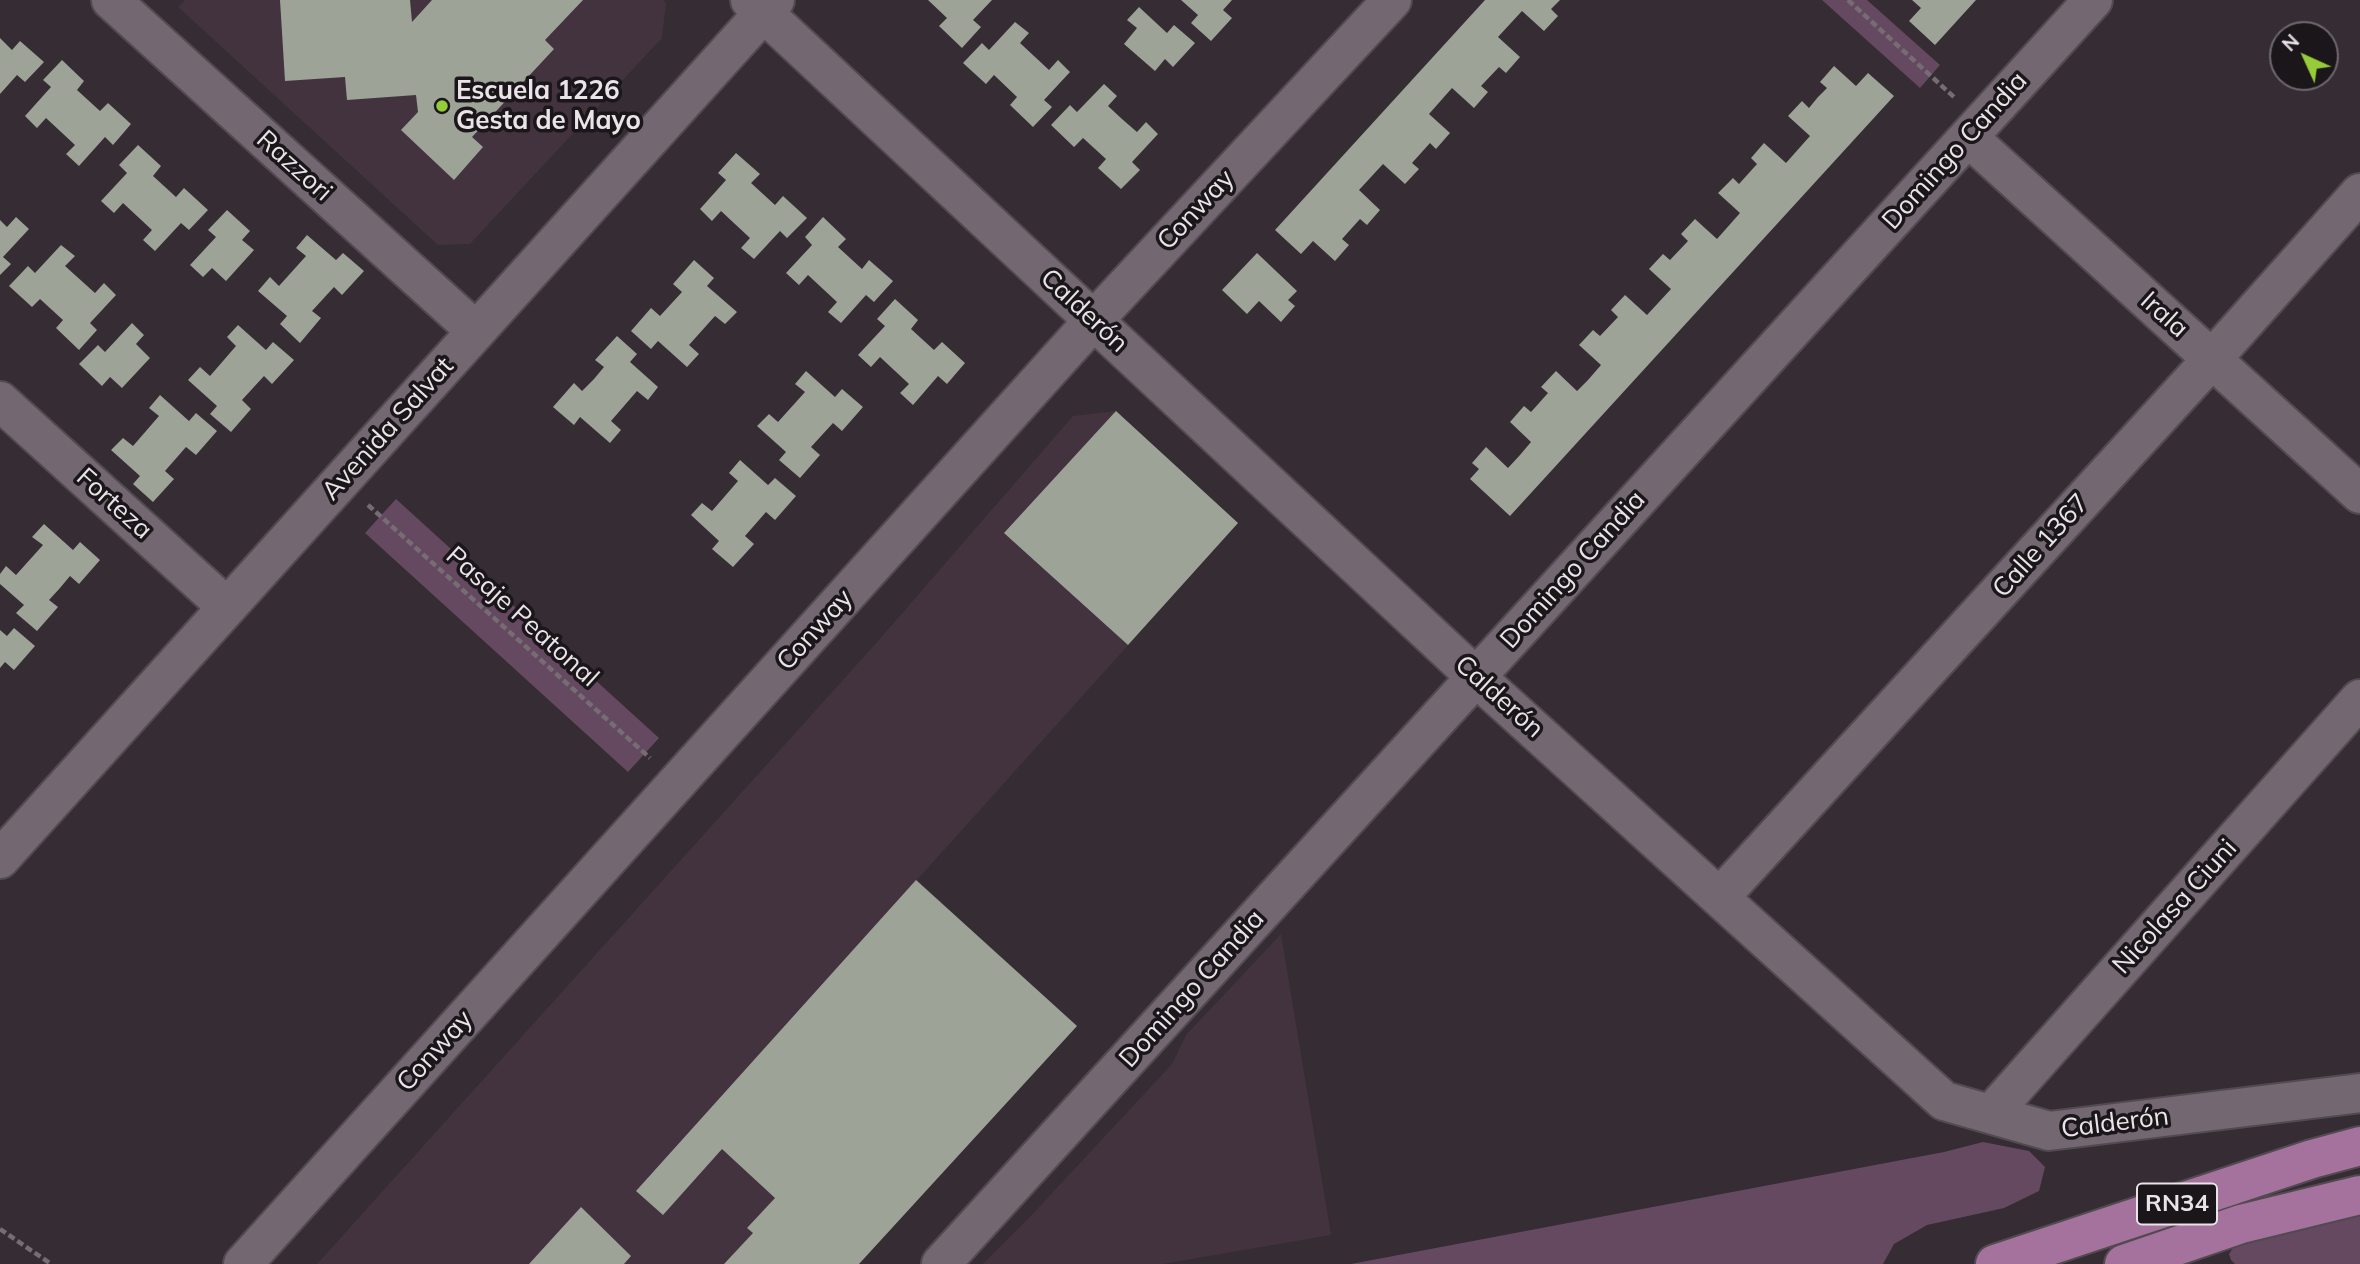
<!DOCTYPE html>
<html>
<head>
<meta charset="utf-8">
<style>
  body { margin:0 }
  #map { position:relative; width:2360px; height:1264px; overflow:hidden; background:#362c34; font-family:Mulish,sans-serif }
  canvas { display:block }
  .north { position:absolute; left:2269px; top:21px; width:70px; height:70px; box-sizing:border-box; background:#1a161a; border:2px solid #6d686d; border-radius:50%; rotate:315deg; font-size:19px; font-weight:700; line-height:28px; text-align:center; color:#eae4e9 }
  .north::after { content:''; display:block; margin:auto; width:24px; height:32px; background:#96cc39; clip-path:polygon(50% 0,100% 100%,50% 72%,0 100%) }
</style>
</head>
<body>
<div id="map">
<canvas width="2360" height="1264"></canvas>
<div class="north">N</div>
</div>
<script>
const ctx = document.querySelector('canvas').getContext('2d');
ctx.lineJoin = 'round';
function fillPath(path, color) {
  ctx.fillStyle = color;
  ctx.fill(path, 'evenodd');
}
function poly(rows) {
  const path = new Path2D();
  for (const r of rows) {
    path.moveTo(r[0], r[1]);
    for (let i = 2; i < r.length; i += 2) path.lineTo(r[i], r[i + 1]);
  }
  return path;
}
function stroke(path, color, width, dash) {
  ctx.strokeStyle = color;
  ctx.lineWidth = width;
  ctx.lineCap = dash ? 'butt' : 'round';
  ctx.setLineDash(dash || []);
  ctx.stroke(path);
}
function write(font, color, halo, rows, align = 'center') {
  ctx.font = font + ' Mulish,sans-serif';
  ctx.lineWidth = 7;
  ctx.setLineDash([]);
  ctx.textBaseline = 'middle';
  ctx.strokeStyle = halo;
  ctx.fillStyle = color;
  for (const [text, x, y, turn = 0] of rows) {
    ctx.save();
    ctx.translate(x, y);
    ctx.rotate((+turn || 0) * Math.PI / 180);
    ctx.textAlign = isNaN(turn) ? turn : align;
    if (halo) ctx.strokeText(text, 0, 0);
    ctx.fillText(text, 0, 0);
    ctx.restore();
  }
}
const built = poly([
  [185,0,663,0,666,3,662,38,470,244,438,245,178,7],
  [1116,411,1238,523,917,880,1077,1026,859,1264,317,1264,878,641,1073,416],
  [1281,934,1331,1235,1163,1264,983,1264,1027,1220,1172,1064,1186,1035]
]);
const green = poly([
  [1822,0,1867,0,1940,65,1920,88],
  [396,499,659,738,628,772,365,533],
  [1983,1142,2029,1151,2045,1167,2039,1191,2004,1208,1927,1225,1894,1244,1883,1264,1351,1264,1944,1152],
  [2360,1211,2360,1264,2235,1264,2231,1260,2229,1254,2233,1248,2327,1219]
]);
const building = poly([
  [280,0,410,0,412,22,432,0,583,0,545,40,554,49,472,137,483,147,454,180,401,130,418,112,416,95,347,100,345,77,285,81],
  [928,0,992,0,973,20,981,27,962,48,939,26,947,18],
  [1181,0,1232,0,1223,10,1232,18,1211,41,1191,23,1198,15],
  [1485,0,1560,0,1551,9,1558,16,1544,31,1522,11,1498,37,1520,57,1506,73,1499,67,1481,86,1488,92,1474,108,1452,88,1429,114,1450,133,1436,149,1430,143,1412,163,1419,169,1405,184,1383,164,1359,190,1380,210,1367,225,1360,219,1342,239,1349,245,1335,261,1313,241,1301,254,1275,230],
  [1912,0,1976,0,1935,45,1909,21,1921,8],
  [1139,7,1167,33,1174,25,1195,43,1173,67,1165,59,1155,71,1124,44,1137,28,1127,20],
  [1015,22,1029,33,1020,43,1049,70,1058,60,1070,72,1044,100,1052,107,1033,127,1010,105,1017,97,994,75,986,84,963,63,982,43,989,50],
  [0,38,12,50,20,41,44,62,25,82,17,75,0,94],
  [62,60,84,81,77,90,100,111,108,103,131,124,113,145,105,137,79,166,66,154,75,145,60,131,46,118,37,128,25,116,51,87,43,80],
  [1834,66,1856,86,1868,73,1894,96,1510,516,1470,479,1479,469,1472,463,1486,447,1508,468,1520,455,1531,442,1510,422,1524,406,1531,412,1548,393,1541,387,1556,371,1577,391,1588,380,1601,365,1579,345,1593,330,1600,336,1618,317,1611,310,1625,295,1647,315,1671,289,1649,269,1663,254,1670,260,1688,241,1681,234,1695,219,1717,239,1740,213,1718,193,1733,178,1739,184,1757,164,1751,158,1764,143,1786,163,1810,136,1788,116,1802,101,1809,108,1818,97,1827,88,1820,82],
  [1104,84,1117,96,1108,106,1122,119,1137,132,1146,122,1158,134,1132,162,1140,170,1121,189,1098,168,1106,159,1083,138,1074,147,1051,125,1070,105,1077,112],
  [138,145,161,166,153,176,176,197,184,188,208,210,189,230,181,223,155,251,143,240,152,230,123,203,114,213,101,201,127,173,119,165],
  [736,153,760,174,751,183,775,205,783,196,807,218,787,238,780,231,754,259,741,248,750,238,721,211,712,221,700,209,726,180,718,173],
  [227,210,250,231,242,240,254,250,226,281,212,268,203,277,190,265,216,237,208,230],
  [16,217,29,229,3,257,11,264,0,275,0,220,7,227],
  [823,217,846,239,838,247,862,269,869,260,893,281,874,302,866,295,841,323,828,312,837,302,808,275,799,285,786,273,812,245,805,237],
  [307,235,336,260,343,253,364,271,342,295,334,287,312,311,321,318,300,343,280,324,287,316,258,291,270,277,279,286,306,256,296,248],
  [61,245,75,256,65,266,95,293,104,283,116,295,90,323,97,330,79,350,56,328,63,320,40,299,32,307,9,286,28,266,35,273],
  [1257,253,1297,291,1288,300,1295,306,1281,322,1259,301,1247,314,1222,290],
  [694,260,714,278,707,286,737,312,725,324,715,316,689,345,699,354,687,367,658,341,651,349,631,331,651,308,660,316,682,292,673,284],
  [895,299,918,320,911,329,934,350,942,342,965,363,947,384,938,376,913,405,900,393,909,384,880,357,871,367,858,355,885,326,877,319],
  [132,323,144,335,136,344,150,358,122,388,110,377,102,386,79,364,98,345,105,352],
  [238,325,266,350,273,342,294,360,272,384,264,376,242,400,251,409,231,432,210,414,217,406,188,380,200,367,210,376,236,346,227,337],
  [617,336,637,354,630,362,658,387,648,400,637,391,611,421,621,430,610,443,580,417,574,425,553,407,574,383,582,391,594,379,604,367,595,360],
  [806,371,835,397,842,389,863,407,842,431,833,423,811,447,820,455,800,478,779,460,786,452,757,426,769,414,778,422,805,392,795,384],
  [160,395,189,421,196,413,217,431,196,455,186,447,165,471,174,479,153,502,133,484,140,476,111,450,123,438,133,446,159,416,149,408],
  [1116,411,1238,523,1128,645,1004,533],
  [740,460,768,485,775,478,796,496,775,520,766,512,745,536,754,544,733,567,712,549,719,541,691,515,702,503,712,511,738,481,729,473],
  [44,524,73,550,80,542,100,560,79,584,70,576,60,588,49,600,58,607,37,631,16,613,24,605,0,584,0,574,6,566,16,575,43,545,32,537],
  [14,628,35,646,14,670,5,662,0,668,0,630,7,636],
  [916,880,1077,1026,859,1264,724,1264,753,1233,747,1228,775,1198,722,1149,663,1215,636,1191],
  [581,1207,631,1256,624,1264,529,1264]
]);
const path = poly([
  [1848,0,1955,98],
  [368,505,650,758],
  [0,1229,51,1264]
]);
const minor = poly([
  [111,0,476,331],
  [750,0,1476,677,1944,1101,2049,1131,2360,1093],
  [1968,137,2360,494],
  [0,401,227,607],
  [1720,897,2212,359,2360,193],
  [1991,1114,2360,699],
  [243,1264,1094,320,1392,0],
  [941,1264,2093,0]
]);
const tertiary = poly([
  [0,859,775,0]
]);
const trunk = poly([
  [1995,1264,2312,1159,2360,1146],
  [2124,1264,2241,1224,2360,1195]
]);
const markers = [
  [442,106,7,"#96cc39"]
];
const shields = [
  [2177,1204,80]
];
const shieldNames = [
  ["RN34",2177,1204]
];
const poiNames = [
  ["Escuela 1226",456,91],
  ["Gesta de Mayo",456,121]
];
const streetNames = [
  ["Domingo Candia",1955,151,-48],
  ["Razzori",294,166,42],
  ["Conway",1196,210,-47],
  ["Calderón",1084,311,43],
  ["Irala",2164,315,42],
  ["Avenida Salvat",388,429,-48],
  ["Forteza",114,504,42],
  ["Calle 1367",2041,546,-48],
  ["Domingo Candia",1573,570,-48],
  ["Pasaje Peatonal",522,617,42],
  ["Conway",815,630,-48],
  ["Calderón",1499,697,42],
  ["Nicolasa Ciuni",2175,907,-48],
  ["Domingo Candia",1192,989,-48],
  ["Conway",435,1051,-48],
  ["Calderón",2115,1123,-7]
];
fillPath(built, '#42333f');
fillPath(green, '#644960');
fillPath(building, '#9da396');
stroke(minor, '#524a51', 42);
stroke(tertiary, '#524a51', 42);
stroke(trunk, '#524a51', 42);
stroke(path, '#766d74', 4.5, [7, 3.5]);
stroke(minor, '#736871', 38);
stroke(tertiary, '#736871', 38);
stroke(trunk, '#a4729d', 38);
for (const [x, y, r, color] of markers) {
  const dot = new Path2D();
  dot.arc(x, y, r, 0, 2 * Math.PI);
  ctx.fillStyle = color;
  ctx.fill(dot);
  stroke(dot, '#1a161a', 2.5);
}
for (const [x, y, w] of shields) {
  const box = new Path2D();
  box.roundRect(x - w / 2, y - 20.5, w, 41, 5);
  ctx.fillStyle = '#1a161a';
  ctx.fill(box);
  stroke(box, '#eae4e9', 2);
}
write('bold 24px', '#eae4e9', null, shieldNames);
write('bold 26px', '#eae4e9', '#1a161a', poiNames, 'left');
write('26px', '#eae4e9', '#1a161a', streetNames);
</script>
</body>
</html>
